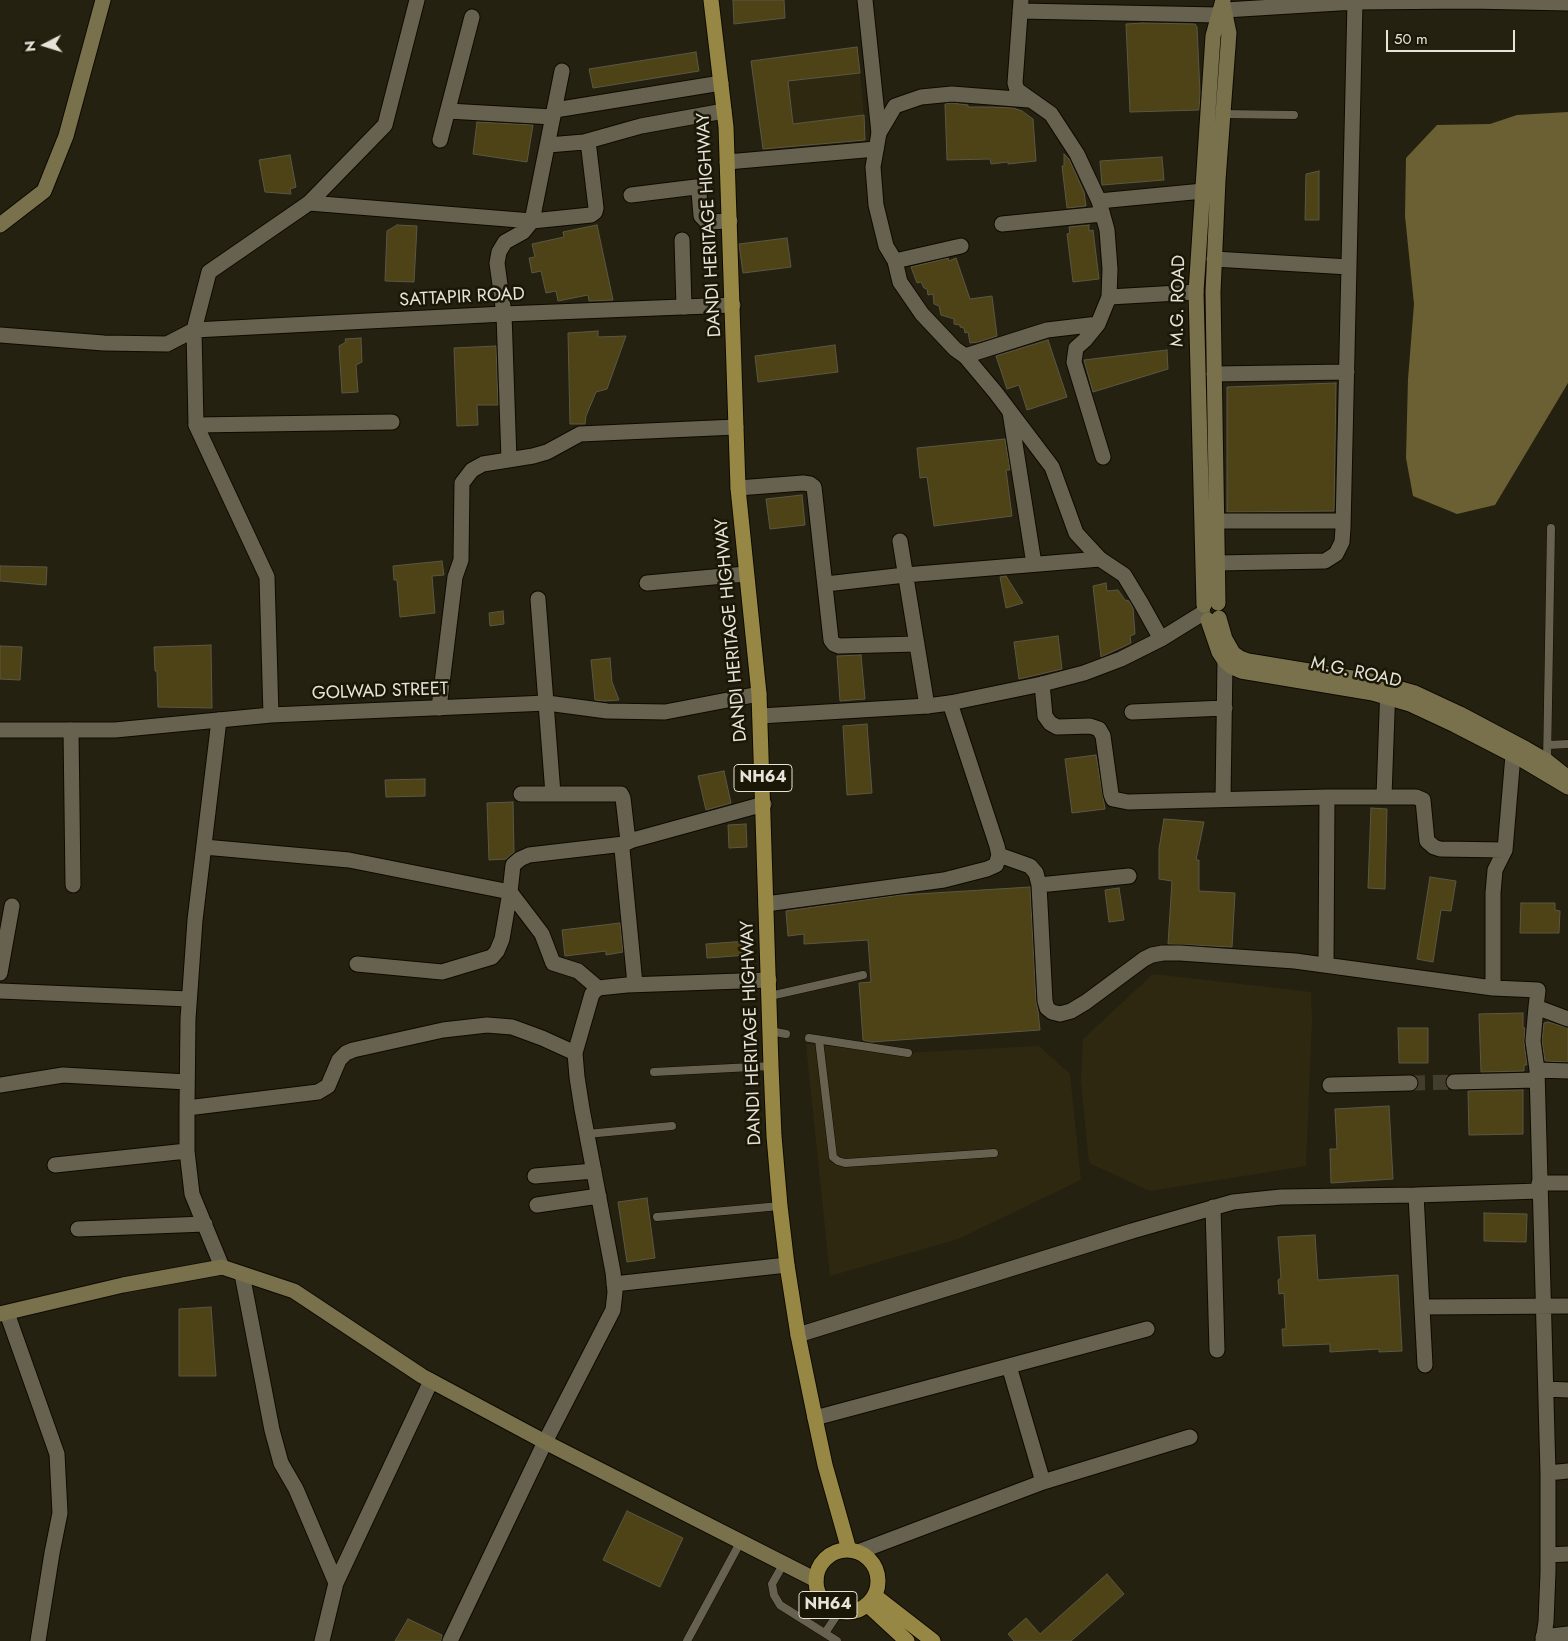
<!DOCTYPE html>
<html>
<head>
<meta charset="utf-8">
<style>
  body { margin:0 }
  #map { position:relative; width:1568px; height:1641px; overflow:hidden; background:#252110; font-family:Jost,sans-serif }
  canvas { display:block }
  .north { position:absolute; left:20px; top:20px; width:50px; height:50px; -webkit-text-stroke:4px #1b1707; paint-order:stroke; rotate:265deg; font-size:14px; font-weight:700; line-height:20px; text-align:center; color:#e6e3d9 }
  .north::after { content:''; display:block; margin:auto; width:18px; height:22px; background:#e6e3d9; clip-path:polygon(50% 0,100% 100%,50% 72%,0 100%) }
  .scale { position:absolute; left:1386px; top:30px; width:129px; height:22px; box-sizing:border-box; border:2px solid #e6e3d9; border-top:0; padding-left:6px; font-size:15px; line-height:18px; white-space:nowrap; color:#e6e3d9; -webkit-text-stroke:4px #1b1707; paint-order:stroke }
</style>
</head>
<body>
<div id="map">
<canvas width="1568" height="1641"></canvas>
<div class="north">N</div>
<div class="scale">50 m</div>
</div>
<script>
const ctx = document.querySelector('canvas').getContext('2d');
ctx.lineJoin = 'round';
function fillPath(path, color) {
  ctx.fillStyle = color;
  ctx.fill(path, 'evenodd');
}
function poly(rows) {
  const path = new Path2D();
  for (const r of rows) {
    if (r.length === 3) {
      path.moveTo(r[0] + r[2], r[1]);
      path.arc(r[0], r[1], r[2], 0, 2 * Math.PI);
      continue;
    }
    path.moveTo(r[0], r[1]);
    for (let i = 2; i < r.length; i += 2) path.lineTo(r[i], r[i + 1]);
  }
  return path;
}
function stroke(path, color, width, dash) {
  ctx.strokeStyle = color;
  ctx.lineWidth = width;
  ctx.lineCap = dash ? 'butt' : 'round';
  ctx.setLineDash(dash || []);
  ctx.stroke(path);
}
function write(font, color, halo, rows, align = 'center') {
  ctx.font = font + ' Jost,sans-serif';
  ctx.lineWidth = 5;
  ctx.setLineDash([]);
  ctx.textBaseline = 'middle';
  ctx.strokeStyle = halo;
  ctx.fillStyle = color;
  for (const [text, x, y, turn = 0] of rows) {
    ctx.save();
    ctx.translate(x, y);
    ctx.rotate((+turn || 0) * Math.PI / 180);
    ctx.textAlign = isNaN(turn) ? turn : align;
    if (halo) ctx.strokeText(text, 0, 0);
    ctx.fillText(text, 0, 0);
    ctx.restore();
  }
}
const built = poly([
  [860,73,864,115,793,124,788,81],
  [1153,974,1311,992,1312,1020,1306,1166,1150,1191,1089,1163,1081,1081,1083,1039],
  [806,1044,904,1053,1039,1046,1070,1074,1081,1180,958,1239,830,1276]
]);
const water = poly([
  [1568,112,1568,383,1495,505,1457,514,1413,496,1406,458,1408,379,1414,304,1405,216,1406,158,1437,125,1490,124,1517,115]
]);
const building = poly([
  [733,0,784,0,785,18,734,24,733,0],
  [1142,23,1195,24,1197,27,1200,93,1199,110,1130,112,1126,24,1142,23],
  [857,47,860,73,788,81,793,124,864,115,865,140,763,149,751,61,857,47],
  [696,52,699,71,593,88,589,69,696,52],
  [952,103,968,105,968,107,992,107,1013,108,1022,111,1033,119,1036,161,1008,164,1008,162,991,164,990,159,947,160,945,104,952,103],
  [477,122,533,125,527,162,473,154,477,122],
  [1064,154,1069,159,1084,192,1086,206,1067,208,1062,166,1064,166,1064,154],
  [290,155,296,187,290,189,291,194,265,192,259,160,290,155],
  [1162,157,1164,180,1102,185,1100,161,1162,157],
  [1319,171,1319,220,1305,220,1306,174,1319,171],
  [397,225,417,226,414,282,385,281,387,231,397,225],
  [597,225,613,300,589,301,588,295,558,301,556,291,546,293,541,271,532,273,529,258,535,257,532,244,564,237,563,232,597,225],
  [1089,225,1089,231,1093,230,1099,279,1073,282,1067,234,1070,233,1069,227,1089,225],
  [787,238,791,267,743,273,739,244,787,238],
  [948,258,949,261,956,258,970,299,992,296,997,336,978,342,970,343,968,332,965,333,964,328,960,327,960,325,954,324,954,319,941,315,939,306,934,304,933,294,928,295,927,289,924,288,921,282,917,283,911,267,948,258],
  [598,331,598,337,626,336,607,389,596,392,586,416,585,424,570,424,568,333,598,331],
  [361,338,362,362,356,365,358,392,342,393,339,346,346,342,345,339,361,338],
  [1048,340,1067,397,1027,410,1019,385,1007,389,996,356,1048,340],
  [835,345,838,372,758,382,755,356,835,345],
  [496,346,498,405,477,405,478,425,457,426,454,348,496,346],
  [1167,350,1168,369,1093,392,1084,360,1167,350],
  [1336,383,1334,511,1227,512,1227,387,1336,383],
  [1005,439,1010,470,1006,470,1012,516,934,526,927,477,920,478,917,448,1005,439],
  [802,495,805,525,770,529,766,499,802,495],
  [442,561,444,575,432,576,435,613,400,617,397,580,394,580,393,566,442,561],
  [0,566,47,567,46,585,0,581,0,566],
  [1006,576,1023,603,1006,608,1000,577,1006,576],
  [1106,583,1107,591,1118,590,1125,600,1129,601,1133,608,1135,634,1130,636,1131,643,1101,657,1093,586,1106,583],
  [503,611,504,624,490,626,489,613,503,611],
  [1058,636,1062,669,1019,679,1014,642,1058,636],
  [211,645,212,708,158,707,157,671,155,671,154,647,211,645],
  [0,646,22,647,20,680,0,679,0,646],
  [861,655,865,699,840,701,837,656,861,655],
  [610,658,612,682,619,700,604,701,595,700,591,660,610,658],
  [867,724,872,793,847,795,843,726,867,724],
  [1096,755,1105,809,1072,813,1065,759,1096,755],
  [724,771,731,803,706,810,698,776,724,771],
  [425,779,425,796,386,797,385,780,425,779],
  [513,802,514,852,506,859,489,860,487,803,513,802],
  [1371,808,1387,809,1385,889,1368,888,1371,808],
  [1164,819,1204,822,1196,860,1199,860,1199,891,1235,893,1232,947,1168,944,1172,881,1159,879,1159,849,1164,819],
  [746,824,747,847,729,848,728,825,746,824],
  [1430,877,1456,881,1451,911,1441,910,1433,962,1417,959,1430,877],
  [1030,887,1036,1001,1038,1011,1040,1030,871,1042,863,1040,859,983,871,982,868,940,804,944,804,934,788,936,786,911,901,895,1030,887],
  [1119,888,1124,920,1109,922,1105,890,1119,888],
  [1521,903,1555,903,1555,910,1560,911,1559,933,1520,933,1521,903],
  [620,923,623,952,606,955,606,951,565,956,562,930,620,923],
  [747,941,748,955,707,958,706,944,747,941],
  [1523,1013,1523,1028,1525,1028,1524,1042,1527,1065,1524,1065,1524,1071,1481,1072,1479,1014,1523,1013],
  [1548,1022,1568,1028,1568,1062,1545,1061,1542,1041,1544,1023,1548,1022],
  [1398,1028,1428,1028,1428,1063,1399,1063,1398,1028],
  [1523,1090,1523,1134,1469,1135,1468,1091,1523,1090],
  [1389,1106,1393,1179,1331,1183,1330,1149,1337,1149,1335,1109,1389,1106],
  [647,1198,655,1258,627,1262,618,1202,647,1198],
  [1484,1213,1527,1214,1526,1242,1484,1241,1484,1213],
  [1315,1235,1318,1280,1398,1275,1402,1351,1379,1352,1379,1349,1330,1352,1330,1344,1283,1346,1282,1329,1286,1329,1284,1293,1279,1294,1278,1280,1281,1278,1278,1237,1315,1235],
  [211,1307,216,1376,179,1376,179,1309,211,1307],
  [627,1511,683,1538,660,1587,603,1560,627,1511],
  [1107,1574,1124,1594,1071,1641,1014,1641,1008,1634,1026,1618,1040,1634,1107,1574],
  [408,1619,442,1635,441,1641,395,1641,408,1619]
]);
const minorTunnel = poly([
  [1410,1083,1454,1082]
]);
const service = poly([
  [1223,114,1294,115],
  [1548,745,1568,744],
  [1547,762,1551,528],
  [770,996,863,975],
  [770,1031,786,1034],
  [809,1038,908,1053],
  [819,1040,833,1157,838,1161,845,1163,994,1153],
  [654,1072,771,1066],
  [587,1134,672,1126],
  [657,1217,780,1206],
  [784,1563,772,1584,774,1595,780,1605,837,1641],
  [825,1633,839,1612],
  [687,1641,741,1541]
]);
const minor = poly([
  [1021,0,1015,83,1017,90,1051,114,1077,154,1099,201,1107,230,1110,269,1109,297,1098,324,1085,340,1076,348,1074,362,1103,457],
  [1225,10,1355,2,1470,1,1568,3],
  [1020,11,1218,15],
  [555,110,721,83],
  [448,111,553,117],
  [879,133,895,106,921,97,952,94,1029,100],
  [440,140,472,17],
  [548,145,584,142,641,126,724,111],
  [727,162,876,149],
  [631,195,696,187,699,192,701,216,707,222,730,221],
  [1099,201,1203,191],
  [309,203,532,221,591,215,595,212,596,208,588,141],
  [1002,224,1102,214],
  [682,240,684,307],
  [1214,259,1349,267],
  [895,261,961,246],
  [1109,297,1196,292],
  [965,356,1047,330,1098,324],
  [1214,374,1347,372],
  [1010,412,1034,564],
  [196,425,392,422],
  [509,460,504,314,497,263,499,252,505,242,523,232,532,221,562,71],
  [738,488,803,483,810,484,814,487,831,640,834,644,839,646,917,644],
  [1216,521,1343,521],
  [900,541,927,706],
  [1217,563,1325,561,1336,554,1342,542,1343,528,1355,2],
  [647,583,746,574],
  [826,584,905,575,1100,559],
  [538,599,553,794],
  [1042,684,1045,716,1050,723,1057,727,1090,726,1099,729,1103,736,1111,794,1113,799,1128,802,1327,797,1416,797,1423,800,1427,841,1434,847,1440,849,1505,850],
  [439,708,455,577,461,560,462,483,472,470,483,464,533,456,547,452,580,434,736,427],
  [1132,712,1225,708],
  [219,720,195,920,188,1019,187,1108,187,1151,192,1194,222,1267],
  [71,730,73,885],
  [521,794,621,794,623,798,628,841],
  [1384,796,1388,685],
  [1223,799,1225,661],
  [204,847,349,860,510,892,542,934,553,963,578,971,598,988],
  [999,855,1030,866,1036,873,1039,885,1045,1001,1047,1008,1052,1012,1060,1014,1071,1011,1086,1002,1144,959,1152,955,1163,953,1180,953,1295,961,1493,988,1538,990,1536,1007],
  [1039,885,1129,876],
  [766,904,944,880,987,869,996,865,999,855,997,846,950,703],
  [357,964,442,972,492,957,497,951,502,939,510,892,513,865,520,859,529,855,624,844],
  [1326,964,1327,797],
  [0,973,12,906],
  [635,984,622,849,624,844,633,840,764,804],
  [1493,988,1493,893,1495,870,1505,850,1513,755],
  [0,991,189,999],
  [1537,1070,1568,1071],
  [1454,1082,1537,1080],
  [0,1085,63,1075,187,1082],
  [1330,1085,1410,1083],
  [187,1108,318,1092,328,1086,339,1060,346,1053,353,1050,443,1030,487,1025,512,1027,542,1038,575,1053],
  [55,1165,187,1151],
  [535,1176,594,1171],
  [1539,1183,1568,1183],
  [1416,1195,1425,1365],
  [537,1205,599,1196],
  [1213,1207,1217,1350],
  [78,1229,205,1224],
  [242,1274,272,1430,281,1463,296,1489,336,1583],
  [614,1284,787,1265],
  [1422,1307,1568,1306],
  [7,1313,57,1454,60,1513,52,1553,38,1641],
  [798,1335,1132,1231,1233,1202,1281,1197,1416,1195,1539,1191],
  [1009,1366,1043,1482],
  [1546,1389,1568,1390],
  [815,1418,1147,1329],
  [1548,1473,1568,1471],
  [858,1552,1043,1482,1190,1437],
  [1548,1555,1568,1554],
  [1543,1637,1568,1634],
  [322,1641,336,1583,431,1381],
  [450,1641,545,1442,613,1310,615,1292,613,1272,582,1109,577,1077,575,1053,592,994,598,988,627,985,769,980],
  [1543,1641,1546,1622,1548,1572,1548,1473,1537,1070,1533,1041,1536,1007,1568,1019]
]);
const tertiary = poly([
  [865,0,879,133,873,167,876,205,886,246,895,261,900,282,922,314,955,349,965,356,996,393,1052,467,1076,533,1100,559,1124,575,1141,603,1161,639],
  [0,335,104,343,167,344,194,330,504,314,733,305],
  [271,715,267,577,196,425,194,330,209,272,309,203,385,125,417,0],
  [760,716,927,706,950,703,1042,684,1084,673,1121,659,1161,639,1203,613],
  [0,730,115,730,271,715,547,703,607,711,665,712,759,694]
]);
const secondary = poly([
  [0,225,44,191,66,136,103,0],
  [1218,603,1213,292,1218,180,1229,33,1223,4],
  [1204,605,1196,292,1213,36,1223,0],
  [1219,618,1225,639,1233,653,1240,658,1248,661,1376,682,1415,693,1460,714,1526,749,1547,761,1568,778],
  [1208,620,1219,652,1225,661,1232,667,1241,671,1373,693,1410,704,1455,725,1521,759,1568,787],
  [0,1314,123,1285,222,1267,294,1291,422,1376,545,1442,816,1580]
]);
const trunk = poly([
  [711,0,726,127,738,488,759,694,771,1066,774,1136,780,1206,787,1265,798,1335,815,1418,825,1465,849,1550],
  [847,1581,31],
  [875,1596,933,1641],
  [868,1605,907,1641]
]);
const shields = [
  [763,778,58],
  [828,1605,58]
];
const shieldNames = [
  ["NH64",763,778],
  ["NH64",828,1605]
];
const streetNames = [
  ["DANDI HERITAGE HIGHWAY",710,225,-93],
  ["SATTAPIR ROAD",462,298,-3],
  ["M.G. ROAD",1179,301,-89],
  ["DANDI HERITAGE HIGHWAY",732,630,-95],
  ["M.G. ROAD",1356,673,12],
  ["GOLWAD STREET",380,692,-2],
  ["DANDI HERITAGE HIGHWAY",752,1033,-92]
];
fillPath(built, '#2e2811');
fillPath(water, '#6b6034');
fillPath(building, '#4d4316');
stroke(building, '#5b5745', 1);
stroke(minorTunnel, '#423e2e', 15, [15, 8]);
stroke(service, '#0e0a00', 9);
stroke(minor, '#0e0a00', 17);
stroke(tertiary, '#0e0a00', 17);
stroke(secondary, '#0e0a00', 17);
stroke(trunk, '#0e0a00', 17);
stroke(service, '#676250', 8);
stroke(minor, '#676250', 15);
stroke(tertiary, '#676250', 15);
stroke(secondary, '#79704c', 15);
stroke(trunk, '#978744', 15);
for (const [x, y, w] of shields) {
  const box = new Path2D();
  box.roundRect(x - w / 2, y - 13.5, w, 27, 4);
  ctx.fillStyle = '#1b1707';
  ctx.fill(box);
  stroke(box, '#e6e3d9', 1);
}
write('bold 16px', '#e6e3d9', null, shieldNames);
write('18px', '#e6e3d9', '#1b1707', streetNames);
</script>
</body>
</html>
